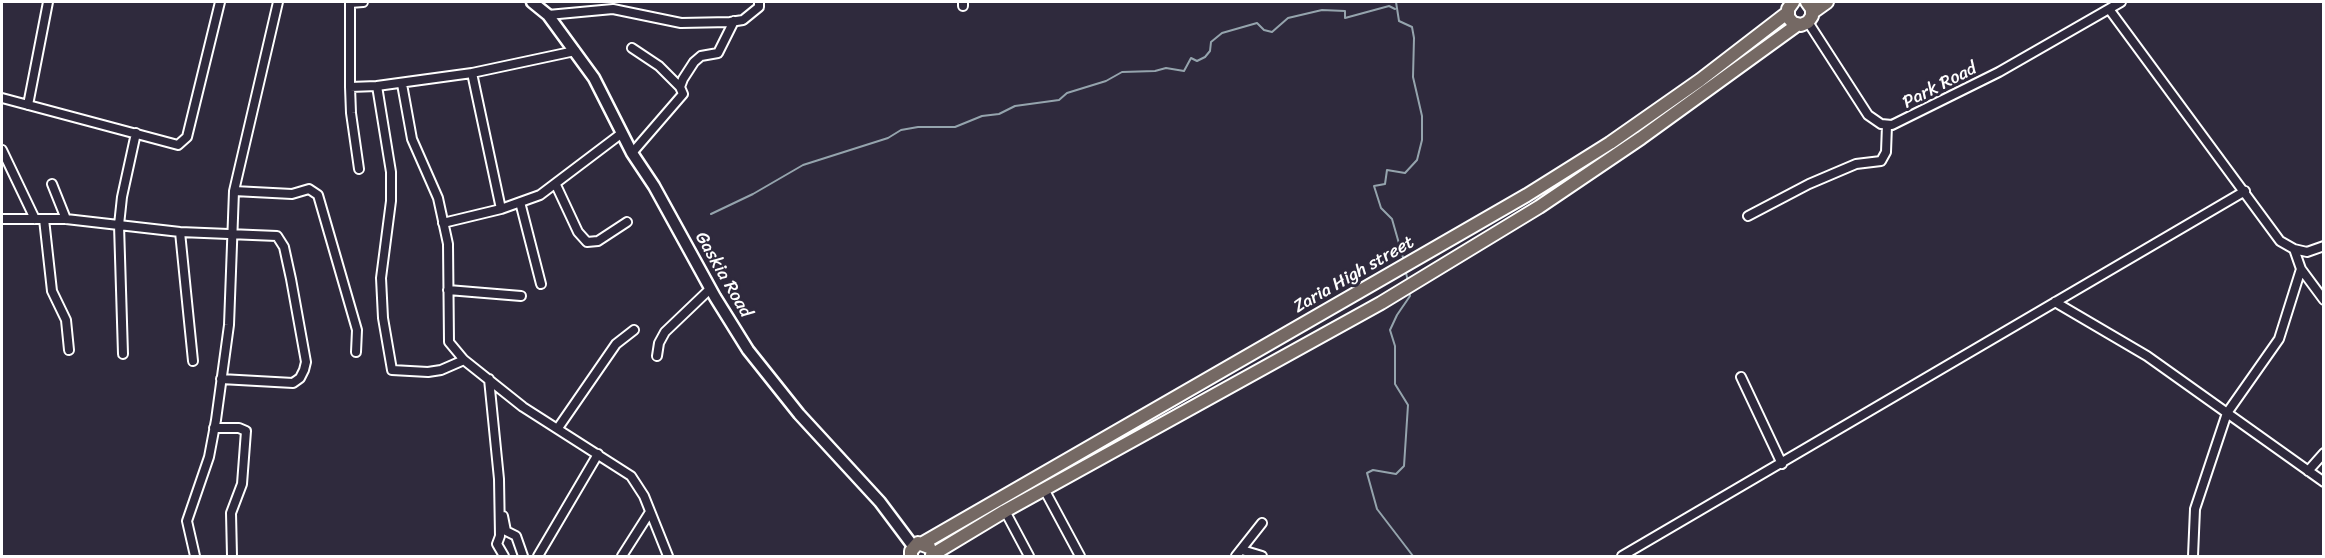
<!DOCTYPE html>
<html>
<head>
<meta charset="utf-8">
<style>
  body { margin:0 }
  #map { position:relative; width:2325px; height:558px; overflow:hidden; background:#2f2a3d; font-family:Sriracha,sans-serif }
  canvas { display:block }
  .frame { position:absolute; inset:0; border:3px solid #fff; pointer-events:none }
</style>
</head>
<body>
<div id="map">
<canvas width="2325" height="558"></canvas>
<div class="frame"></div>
</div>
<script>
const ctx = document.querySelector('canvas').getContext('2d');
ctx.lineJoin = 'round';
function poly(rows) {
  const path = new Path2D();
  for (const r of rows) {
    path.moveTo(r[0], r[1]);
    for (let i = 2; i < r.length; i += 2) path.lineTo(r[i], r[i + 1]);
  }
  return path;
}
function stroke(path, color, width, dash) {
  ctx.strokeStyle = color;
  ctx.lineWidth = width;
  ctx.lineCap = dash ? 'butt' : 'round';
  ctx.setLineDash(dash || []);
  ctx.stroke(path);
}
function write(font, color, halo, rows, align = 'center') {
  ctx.font = font + ' Sriracha,sans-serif';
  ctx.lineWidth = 6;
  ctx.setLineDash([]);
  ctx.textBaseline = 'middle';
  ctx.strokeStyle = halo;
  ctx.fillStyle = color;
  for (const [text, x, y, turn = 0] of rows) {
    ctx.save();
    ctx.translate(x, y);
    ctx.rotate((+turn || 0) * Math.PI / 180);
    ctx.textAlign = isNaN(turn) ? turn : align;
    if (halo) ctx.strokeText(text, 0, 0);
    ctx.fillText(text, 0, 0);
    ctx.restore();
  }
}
const stream = poly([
  [1396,2,1399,21,1412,27,1414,38,1413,77,1422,116,1422,140,1417,160,1405,173,1387,170,1385,184,1374,186,1381,208,1392,219,1404,261],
  [711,214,753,194,803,165,888,138,901,130,918,127,955,127,982,116,999,114,1015,106,1059,100,1067,93,1106,81,1122,72,1155,71,1166,68,1184,71,1191,58,1197,61,1205,57,1210,51,1211,42,1222,33,1257,23,1264,30,1272,32,1288,18,1322,10,1345,11,1345,18,1389,6,1395,9],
  [1405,269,1408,281],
  [1409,290,1410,296,1397,315,1390,330,1395,346,1395,384,1408,405,1404,466,1396,474,1373,470,1367,473,1377,509,1413,556]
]);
const minor = poly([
  [963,6,963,2],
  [2109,9,2280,241,2294,249,2307,252,2324,246],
  [548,15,613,9,681,23,730,22,743,20,759,7,759,2],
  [1808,22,1868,115,1881,124,1892,125,1999,72,2121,2],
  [632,48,659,66,680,87],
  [472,73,501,209],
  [402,84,412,139,438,198,448,244,449,342,464,360,523,407,631,476,644,496,668,556],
  [350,87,350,3,363,2],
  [2,98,178,145,187,137,220,2],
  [28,105,48,2],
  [2,150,35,219],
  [632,153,683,94,680,87,683,79,694,62,701,56,718,53,734,21],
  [359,169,351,113,350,87,377,86],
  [52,184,66,219],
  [556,185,578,232,587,242,598,241,627,222],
  [234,191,292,194,309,189,318,195,357,330,356,352],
  [520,202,541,284],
  [1748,216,1809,184,1856,164,1881,161,1886,152,1887,125],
  [2,219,66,219,180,232,277,236,284,247,291,279,306,362,304,370,300,378,293,383,221,379],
  [44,219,52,291,66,320,69,350],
  [443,223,501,209,540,195,622,133],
  [180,232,193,361],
  [2294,249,2301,269,2324,300],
  [448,290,521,296],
  [2055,302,2147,356,2324,482],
  [123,354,119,225,122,197,136,133],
  [657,356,659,343,665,332,710,289],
  [464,360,441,370,428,372,392,370,383,318,381,278,391,201,391,172,377,86,472,73,575,51],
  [1741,377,1782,464],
  [489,379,499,479,500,536,497,544,504,556],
  [214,428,239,428,246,431,242,484,231,513,232,556],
  [558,428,616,344,634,330],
  [2308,471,2324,453],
  [1044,489,1080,556],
  [1005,511,1029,556],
  [503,516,506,531,516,536,523,556],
  [1242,550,1262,556],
  [195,556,187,521,209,457,216,420,229,325,234,191,278,2],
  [538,556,598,454],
  [622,556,650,512],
  [1236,556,1262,523],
  [1622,556,2245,191],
  [2193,556,2195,509,2227,413,2279,339,2301,269]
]);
const secondary = poly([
  [532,2,548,15,594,78,632,153,654,186,715,297,748,350,799,414,880,502,913,546]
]);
const primary = poly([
  [1793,2,1788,9,1788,17,1793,23,1801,25,1808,22,1812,16,1812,9,1807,2],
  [1813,12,1827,2],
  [923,543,1527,195,1610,143,1700,80,1787,13],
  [932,555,1005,511,1381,303,1539,207,1641,138,1797,25],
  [911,556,911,551,918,543,929,547]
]);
const streetNames = [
  ["Park Road",1940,86,-27],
  ["Gaskia Road",723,275,60],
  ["Zaria High street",1354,275,-30]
];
stroke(stream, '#95a4ad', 2);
stroke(minor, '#fff', 12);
stroke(secondary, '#fff', 15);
stroke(primary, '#fff', 16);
stroke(minor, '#2f2a3d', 8);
stroke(secondary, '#2f2a3d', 10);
stroke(primary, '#756964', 12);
write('18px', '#fff', '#2f2a3d', streetNames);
</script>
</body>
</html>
